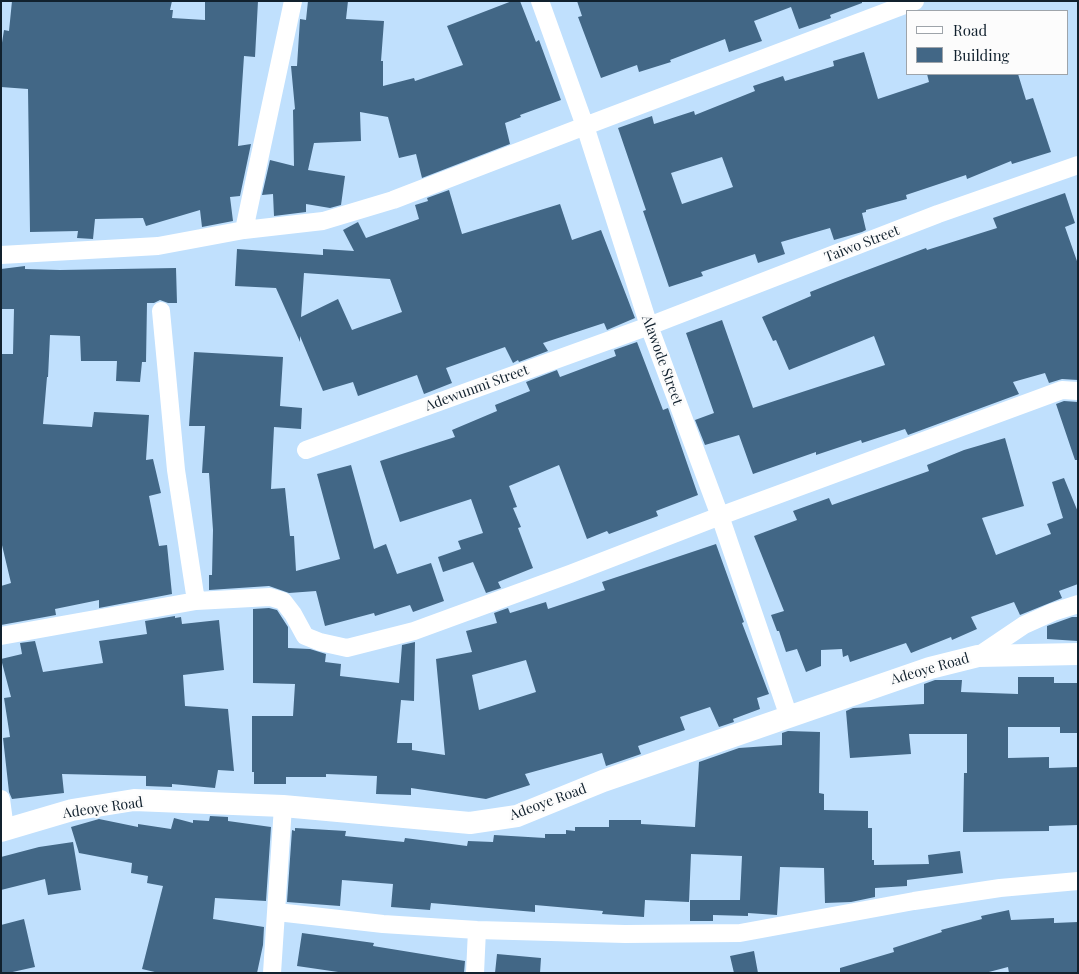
<!DOCTYPE html>
<html>
<head>
<meta charset="utf-8">
<style>
  body { margin:0 }
  #map { position:relative; width:1079px; height:974px; overflow:hidden; background:#c0e0fd; font-family:"Playfair Display",serif }
  canvas { display:block }
  .frame { position:absolute; inset:0; border:2px solid #11212e; pointer-events:none }
  .legend { position:absolute; left:906px; top:10px; width:162px; height:65px; box-sizing:border-box; background:#fcfcfc; border:1px solid #9ea4aa; margin:0; padding:6px 9px; list-style:none; font-size:15px; color:#11212e }
  .legend li { display:flex; align-items:center; gap:10px; height:25px }
  .legend b { width:25px; border:1px solid #9ea4aa }
</style>
</head>
<body>
<div id="map">
<canvas width="1079" height="974"></canvas>
<div class="frame"></div>
<ul class="legend">
<li><b style="height:6px;background:#fff"></b>Road</li>
<li><b style="height:14px;background:#426786"></b>Building</li>
</ul>
</div>
<script>
const ctx = document.querySelector('canvas').getContext('2d');
ctx.lineJoin = 'round';
function fillPath(path, color) {
  ctx.fillStyle = color;
  ctx.fill(path, 'evenodd');
}
function poly(rows) {
  const path = new Path2D();
  for (const r of rows) {
    path.moveTo(r[0], r[1]);
    for (let i = 2; i < r.length; i += 2) path.lineTo(r[i], r[i + 1]);
  }
  return path;
}
function stroke(path, color, width, dash) {
  ctx.strokeStyle = color;
  ctx.lineWidth = width;
  ctx.lineCap = dash ? 'butt' : 'round';
  ctx.setLineDash(dash || []);
  ctx.stroke(path);
}
function write(font, color, halo, rows, align = 'center') {
  ctx.font = font + ' "Playfair Display",serif';
  ctx.lineWidth = 5;
  ctx.setLineDash([]);
  ctx.textBaseline = 'middle';
  ctx.strokeStyle = halo;
  ctx.fillStyle = color;
  for (const [text, x, y, turn = 0] of rows) {
    ctx.save();
    ctx.translate(x, y);
    ctx.rotate((+turn || 0) * Math.PI / 180);
    ctx.textAlign = isNaN(turn) ? turn : align;
    if (halo) ctx.strokeText(text, 0, 0);
    ctx.fillText(text, 0, 0);
    ctx.restore();
  }
}
const building = poly([
  [12,1,172,1,170,10,173,10,172,18,205,20,205,1,258,1,255,57,244,56,238,146,251,144,240,196,230,197,233,221,202,227,200,210,146,226,143,218,95,219,93,239,77,238,78,231,30,232,28,89,1,87,1,49,4,30,9,31],
  [308,1,348,1,346,19,384,21,381,61,383,61,383,86,414,78,415,81,463,65,447,26,512,1,520,1,536,42,539,40,561,100,520,115,521,117,505,123,510,144,422,178,416,154,399,158,388,117,360,112,361,141,314,143,308,170,345,176,341,205,330,208,306,204,306,212,274,216,273,194,262,195,270,160,294,166,293,110,295,109,291,66,297,66,300,19,306,20],
  [577,1,862,1,862,3,830,15,831,18,799,29,791,7,754,21,762,41,729,52,725,39,670,60,671,62,639,72,637,65,601,78,578,17,582,16],
  [864,52,878,99,929,82,927,74,1018,74,1026,100,1033,98,1051,152,1012,164,1011,161,967,179,966,175,906,195,907,199,866,210,866,212,862,213,866,230,862,232,834,240,830,228,781,242,785,254,758,263,755,254,701,272,703,276,669,287,643,211,646,210,618,128,652,116,654,124,694,111,695,115,755,91,753,86,783,76,785,81,834,66,833,61],
  [722,157,733,187,682,204,671,173],
  [449,190,462,234,560,204,572,240,601,230,635,318,607,330,604,323,543,343,548,351,519,362,518,360,513,363,505,347,446,368,452,383,424,394,417,375,358,396,353,382,323,391,300,336,300,342,276,288,235,286,237,249,323,255,323,249,354,251,343,230,358,222,366,238,419,219,415,205,428,201,427,198],
  [304,273,390,279,402,312,352,330,338,299,301,317],
  [1065,193,1075,223,1065,227,1078,264,1078,380,1062,379,1049,383,1045,373,1013,382,1019,394,908,435,905,429,862,443,861,440,816,455,816,452,753,474,739,435,705,445,695,420,714,413,686,333,722,320,753,408,885,365,874,336,789,370,776,340,773,341,762,317,811,296,810,292,843,279,926,248,927,250,997,228,993,218],
  [25,266,25,269,60,270,176,268,177,303,168,303,160,300,154,303,147,303,146,362,142,362,140,382,116,381,117,361,81,361,80,336,50,335,48,377,47,377,43,424,92,427,94,412,149,415,146,460,153,459,161,493,149,496,159,546,167,545,172,594,99,608,99,600,55,609,56,615,1,625,1,586,11,583,1,541,1,354,13,354,14,309,1,309,1,269],
  [637,342,663,410,668,408,698,495,656,511,658,516,609,534,607,531,587,539,559,465,509,486,517,507,513,508,521,527,518,528,533,568,498,582,501,588,486,593,473,562,443,572,438,557,461,549,458,541,483,533,471,499,400,522,380,461,455,437,452,430,497,411,495,405,530,391,526,382,557,370,560,377,616,356,614,350],
  [194,352,283,357,280,406,302,408,301,429,274,427,271,489,285,488,290,536,294,536,296,571,340,559,317,474,351,465,374,549,386,544,397,574,431,563,444,601,413,612,410,605,375,616,374,613,325,626,316,591,289,593,269,586,209,590,209,575,212,575,213,530,209,473,202,473,205,426,189,426],
  [1064,401,1078,402,1078,460,1075,460,1056,404],
  [1005,438,1024,506,982,518,996,555,1051,534,1047,524,1063,518,1052,482,1064,478,1078,512,1078,584,1059,591,1062,598,1020,615,1014,602,971,617,977,629,952,640,951,637,911,653,906,643,850,662,848,655,843,657,842,649,821,650,821,666,806,672,797,649,786,652,779,631,777,631,771,615,784,611,754,536,797,520,793,511,829,498,832,505,929,471,927,465,964,450],
  [716,544,744,622,742,623,769,694,757,698,760,709,733,719,734,722,719,727,710,707,680,717,685,730,638,746,641,754,606,766,602,753,525,774,530,785,486,799,411,788,411,795,376,794,377,776,326,774,326,777,286,777,286,784,254,784,254,772,252,772,252,716,293,716,295,684,253,683,253,609,269,608,277,610,288,627,288,648,310,649,326,654,325,662,341,664,340,676,399,683,402,645,415,642,414,701,401,700,397,743,412,743,412,750,445,755,436,659,472,652,466,631,497,623,494,613,508,608,510,613,546,602,548,609,605,590,602,582],
  [526,660,536,692,479,710,472,675],
  [175,616,175,618,181,617,182,624,219,620,224,670,183,675,185,706,228,709,234,771,218,770,215,788,172,784,172,787,146,786,146,776,62,774,64,793,12,799,9,792,3,738,10,737,4,698,11,697,1,659,22,654,20,643,35,641,43,672,103,663,99,641,147,634,145,621],
  [1072,617,1078,617,1078,641,1047,639,1047,626],
  [1018,677,1054,677,1054,683,1078,683,1078,733,1060,733,1060,727,1008,727,1008,758,1049,757,1049,768,1078,767,1078,825,1049,826,1049,831,963,832,964,773,967,773,967,734,909,734,911,754,850,758,846,711,853,708,924,704,924,684,935,680,962,680,961,692,1018,694],
  [788,731,820,732,819,793,824,794,824,810,868,811,868,828,872,828,872,860,874,860,874,865,929,864,928,855,960,851,963,873,907,880,907,886,875,888,875,897,851,902,825,903,824,868,780,867,777,915,748,913,748,916,713,915,713,921,690,921,690,900,740,900,742,856,691,854,689,902,645,900,644,917,602,914,603,911,535,905,535,912,431,903,430,910,391,907,393,884,342,880,340,906,287,902,292,830,295,831,295,828,346,831,345,836,404,842,405,838,467,846,468,841,493,842,494,835,545,838,545,834,566,834,566,830,575,831,575,827,609,827,609,820,641,820,641,824,695,827,699,762,739,748,782,745,782,733],
  [210,816,228,817,228,821,271,827,266,901,215,898,213,919,264,927,263,945,257,973,159,973,142,969,163,886,147,883,148,876,131,873,132,863,79,853,71,827,99,819,138,827,138,824,171,829,174,818,193,823,193,820,209,821],
  [73,842,81,890,48,895,45,879,1,890,1,857,39,847],
  [1009,910,1011,920,1054,918,1054,923,1078,922,1078,973,1009,973,1008,967,985,973,840,973,840,968,894,952,893,948,942,932,941,930,982,919,981,916],
  [24,919,35,967,8,973,1,973,1,925],
  [302,933,374,943,373,946,465,961,464,973,345,973,297,966],
  [754,951,758,973,734,973,730,956],
  [497,954,541,958,540,973,495,973]
]);
const minor = poly([
  [540,1,585,126,649,326,720,516,789,717],
  [244,230,293,1],
  [1,255,158,246,244,230,323,221,393,200,585,126,915,1],
  [161,311,176,470,196,601],
  [306,450,649,326,938,214,1078,165],
  [1,636,196,601,270,597,283,601,293,614,305,636,320,642,347,648,414,631,570,574,720,516,1062,390,1078,391],
  [978,656,1024,625,1053,612,1078,604],
  [1,799,5,829],
  [277,912,383,924,477,930,625,934,740,933,914,901,1000,888,1078,881],
  [272,973,283,806],
  [475,973,477,930]
]);
const tertiary = poly([
  [1,831,72,810,134,800,283,806,470,823,517,816,603,781,930,668,978,656,1078,654]
]);
const streetNames = [
  ["Taiwo Street",862,244,-21],
  ["Alawode Street",662,360,70],
  ["Adewunmi Street",477,388,-20],
  ["Adeoye Road",930,669,-16],
  ["Adeoye Road",548,802,-20],
  ["Adeoye Road",103,808,-8]
];
fillPath(building, '#426786');
stroke(minor, '#fff', 18);
stroke(tertiary, '#fff', 22);
write('14px', '#11212e', '#fcfcfc', streetNames);
</script>
</body>
</html>
